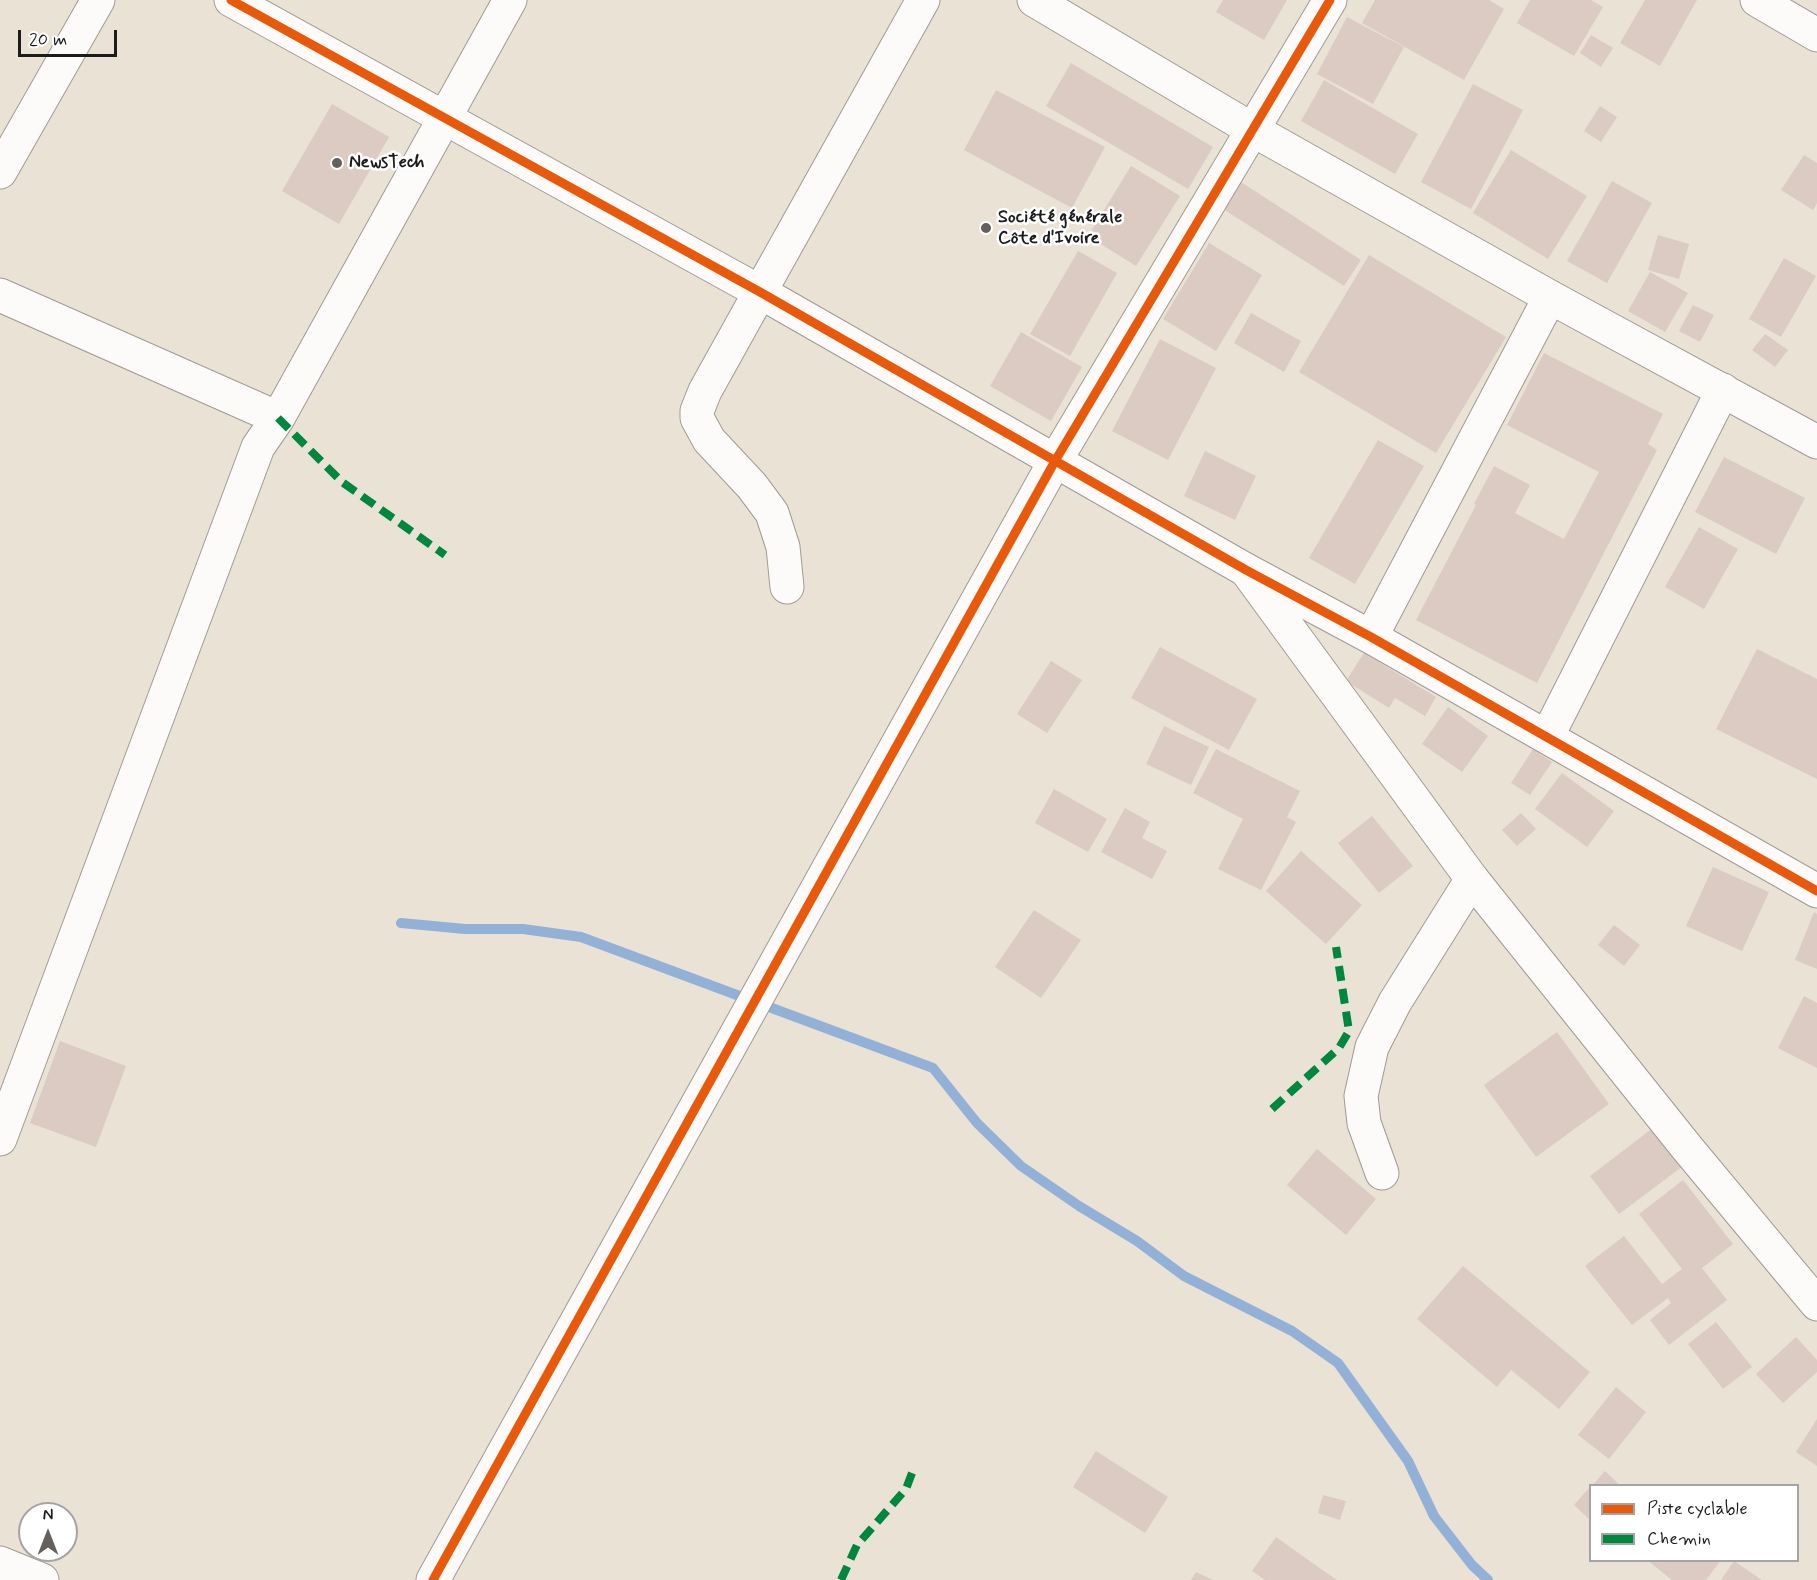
<!DOCTYPE html>
<html>
<head>
<meta charset="utf-8">
<style>
  body { margin:0 }
  #map { position:relative; width:1817px; height:1580px; overflow:hidden; background:#eae2d5; font-family:Mynerve,sans-serif }
  canvas { display:block }
  .legend { position:absolute; left:1589px; top:1484px; width:210px; height:78px; box-sizing:border-box; background:#fff; border:2px solid #a4a4a4; margin:0; padding:8px 10px; list-style:none; font-size:18px; color:#1c1c1c }
  .legend li { display:flex; align-items:center; gap:12px; height:30px }
  .legend b { width:30px; border:2px solid #a4a4a4 }
  .north { position:absolute; left:18px; top:1502px; width:60px; height:60px; box-sizing:border-box; background:#fff; border:2px solid #a4a4a4; border-radius:50%; rotate:0deg; font-size:16px; font-weight:700; line-height:24px; text-align:center; color:#1c1c1c }
  .north::after { content:''; display:block; margin:auto; width:21px; height:27px; background:#64615d; clip-path:polygon(50% 0,100% 100%,50% 72%,0 100%) }
  .scale { position:absolute; left:18px; top:30px; width:99px; height:27px; box-sizing:border-box; border:3px solid #1c1c1c; border-top:0; padding-left:8px; font-size:18px; line-height:21px; white-space:nowrap; color:#1c1c1c; -webkit-text-stroke:4px #fff; paint-order:stroke }
</style>
</head>
<body>
<div id="map">
<canvas width="1817" height="1580"></canvas>
<ul class="legend">
<li><b style="height:8px;background:#e8590c"></b>Piste cyclable</li>
<li><b style="height:8px;background:#00873e"></b>Chemin</li>
</ul>
<div class="north">N</div>
<div class="scale">20 m</div>
</div>
<script>
const ctx = document.querySelector('canvas').getContext('2d');
ctx.lineJoin = 'round';
function poly(rows) {
  const path = new Path2D();
  for (const r of rows) {
    path.moveTo(r[0], r[1]);
    for (let i = 2; i < r.length; i += 2) path.lineTo(r[i], r[i + 1]);
  }
  return path;
}
function stroke(path, color, width, dash) {
  ctx.strokeStyle = color;
  ctx.lineWidth = width;
  ctx.lineCap = dash ? 'butt' : 'round';
  ctx.setLineDash(dash || []);
  ctx.stroke(path);
}
function fillPath(path, color) {
  ctx.fillStyle = color;
  ctx.fill(path, 'evenodd');
}
function write(font, color, halo, rows, align = 'center') {
  ctx.font = font + ' Mynerve,sans-serif';
  ctx.lineWidth = 5;
  ctx.setLineDash([]);
  ctx.textBaseline = 'middle';
  ctx.strokeStyle = halo;
  ctx.fillStyle = color;
  for (const [text, x, y, turn = 0] of rows) {
    ctx.save();
    ctx.translate(x, y);
    ctx.rotate((+turn || 0) * Math.PI / 180);
    ctx.textAlign = isNaN(turn) ? turn : align;
    if (halo) ctx.strokeText(text, 0, 0);
    ctx.fillText(text, 0, 0);
    ctx.restore();
  }
}
const stream = poly([
  [401,923,465,929,523,929,581,937,933,1068,977,1123,1021,1166,1079,1206,1137,1241,1184,1276,1292,1331,1338,1363,1408,1461,1434,1516,1472,1565,1488,1580]
]);
const building = poly([
  [1223,0,1287,0,1264,40,1216,12],
  [1375,0,1489,0,1504,9,1464,80,1362,23],
  [1530,0,1591,0,1603,7,1574,56,1517,23],
  [1645,0,1697,0,1660,66,1620,43],
  [1347,17,1404,47,1373,104,1317,74],
  [1591,35,1613,48,1601,67,1580,53],
  [1071,63,1213,147,1188,189,1046,106],
  [1324,80,1418,134,1395,174,1301,121],
  [1473,84,1523,110,1471,209,1421,182],
  [996,90,1105,147,1072,208,964,150],
  [332,104,389,137,339,224,282,191],
  [1600,106,1617,117,1601,142,1584,131],
  [1511,150,1587,196,1548,259,1473,213],
  [1804,155,1817,163,1817,203,1813,210,1781,190],
  [1131,166,1180,196,1136,266,1088,236],
  [1612,181,1652,203,1607,283,1567,261],
  [1241,182,1361,260,1344,286,1223,209],
  [1658,235,1689,244,1679,279,1648,270],
  [1209,243,1262,275,1216,351,1163,319],
  [1078,251,1117,273,1070,356,1030,334],
  [1369,255,1506,337,1436,453,1299,372],
  [1784,258,1816,276,1781,337,1749,319],
  [1650,272,1688,293,1665,332,1628,311],
  [1693,305,1714,315,1700,342,1679,331],
  [1251,313,1301,341,1284,372,1234,343],
  [1021,332,1082,367,1051,421,990,386],
  [1765,334,1788,350,1775,367,1752,350],
  [1160,339,1216,368,1168,460,1112,431],
  [1544,353,1663,414,1648,444,1657,450,1537,683,1416,620,1476,505,1474,504,1494,466,1530,485,1515,513,1564,539,1599,472,1507,425],
  [1378,440,1424,466,1355,584,1309,558],
  [1205,451,1256,476,1235,520,1184,496],
  [1724,457,1805,498,1776,554,1695,512],
  [1699,527,1738,549,1704,609,1665,587],
  [1160,647,1257,699,1229,750,1131,698],
  [1757,649,1817,679,1817,779,1716,729],
  [1364,653,1436,697,1425,716,1395,698,1389,708,1346,681],
  [1051,661,1082,680,1047,733,1017,714],
  [1448,707,1488,736,1462,772,1422,744],
  [1164,726,1209,747,1191,785,1146,764],
  [1216,749,1300,791,1287,817,1296,822,1261,890,1218,869,1243,819,1193,793],
  [1533,749,1552,762,1530,795,1511,783],
  [1562,773,1614,811,1587,847,1535,809],
  [1054,789,1107,819,1088,852,1035,823],
  [1125,808,1150,822,1142,838,1167,851,1152,879,1101,852],
  [1521,813,1536,829,1517,846,1502,830],
  [1372,816,1413,866,1379,893,1338,843],
  [1301,851,1362,905,1326,944,1266,891],
  [1713,867,1769,892,1742,951,1686,926],
  [1034,910,1081,940,1041,998,995,967],
  [1814,912,1817,914,1817,969,1795,960],
  [1614,925,1640,945,1624,966,1598,945],
  [1804,996,1817,1003,1817,1068,1778,1048],
  [1557,1032,1609,1104,1536,1157,1484,1085],
  [60,1041,126,1066,96,1147,30,1123],
  [1658,1124,1687,1163,1619,1214,1590,1176],
  [1317,1149,1376,1199,1346,1235,1287,1185],
  [1683,1180,1733,1244,1702,1268,1727,1300,1669,1345,1650,1320,1671,1303,1668,1298,1632,1325,1585,1266,1624,1236,1662,1284,1682,1269,1639,1214],
  [1463,1266,1590,1372,1559,1409,1511,1370,1497,1387,1417,1319],
  [1716,1322,1752,1367,1723,1389,1688,1344],
  [1796,1337,1817,1360,1817,1372,1783,1403,1756,1374],
  [1616,1387,1646,1412,1609,1459,1578,1435],
  [1817,1419,1817,1466,1796,1452],
  [1096,1451,1168,1497,1145,1533,1073,1487],
  [1605,1471,1621,1486,1592,1486],
  [1590,1487,1590,1520,1574,1505],
  [1323,1495,1346,1501,1340,1520,1318,1513],
  [1276,1537,1321,1569,1337,1580,1265,1580,1252,1571],
  [1647,1560,1721,1560,1706,1580,1672,1580],
  [1734,1561,1762,1580,1721,1580],
  [1196,1572,1213,1580,1191,1580]
]);
const street = poly([
  [231,0,760,292,705,391,697,411,697,418,709,440,752,486,772,513,783,547,787,587],
  [1757,0,1817,35],
  [0,295,278,418],
  [1246,570,1371,637,1817,891],
  [1371,637,1550,297],
  [1547,737,1723,390],
  [0,1139,258,447,278,418,510,0],
  [1382,1173,1364,1123,1361,1096,1372,1047,1395,1002,1472,879],
  [0,1563,42,1580],
  [433,1580,1055,461,1330,0]
]);
const secondary = poly([
  [923,0,760,292,1246,570,1472,879,1688,1149,1817,1304]
]);
const primary = poly([
  [1034,0,1253,130,1550,297,1817,442],
  [0,172,98,0]
]);
const quiet = poly([
  [278,418,342,482,445,555],
  [1272,1109,1339,1048,1349,1031,1336,947],
  [841,1580,857,1545,906,1489,912,1473]
]);
const cycleway = poly([
  [231,0,760,292,1246,570,1371,637,1817,891],
  [433,1580,1055,461,1330,0]
]);
const markers = [
  [337,163,6,"#64615d"],
  [986,228,6,"#64615d"]
];
const poiNames = [
  ["NewsTech",349,163],
  ["Société générale",998,218],
  ["Côte d'Ivoire",998,239]
];
stroke(stream, '#93b1d6', 10);
fillPath(building, '#dbcbc3');
stroke(street, '#a09b94', 35);
stroke(secondary, '#a09b94', 35);
stroke(primary, '#a09b94', 35);
stroke(street, '#fcfbf9', 33);
stroke(secondary, '#fcfbf9', 33);
stroke(primary, '#fcfbf9', 33);
stroke(quiet, '#00873e', 8, [15, 8]);
stroke(cycleway, '#e8590c', 9);
for (const [x, y, r, color] of markers) {
  const dot = new Path2D();
  dot.arc(x, y, r, 0, 2 * Math.PI);
  ctx.fillStyle = color;
  ctx.fill(dot);
  stroke(dot, '#fff', 2);
}
write('bold 18px', '#1c1c1c', '#fff', poiNames, 'left');
</script>
</body>
</html>
